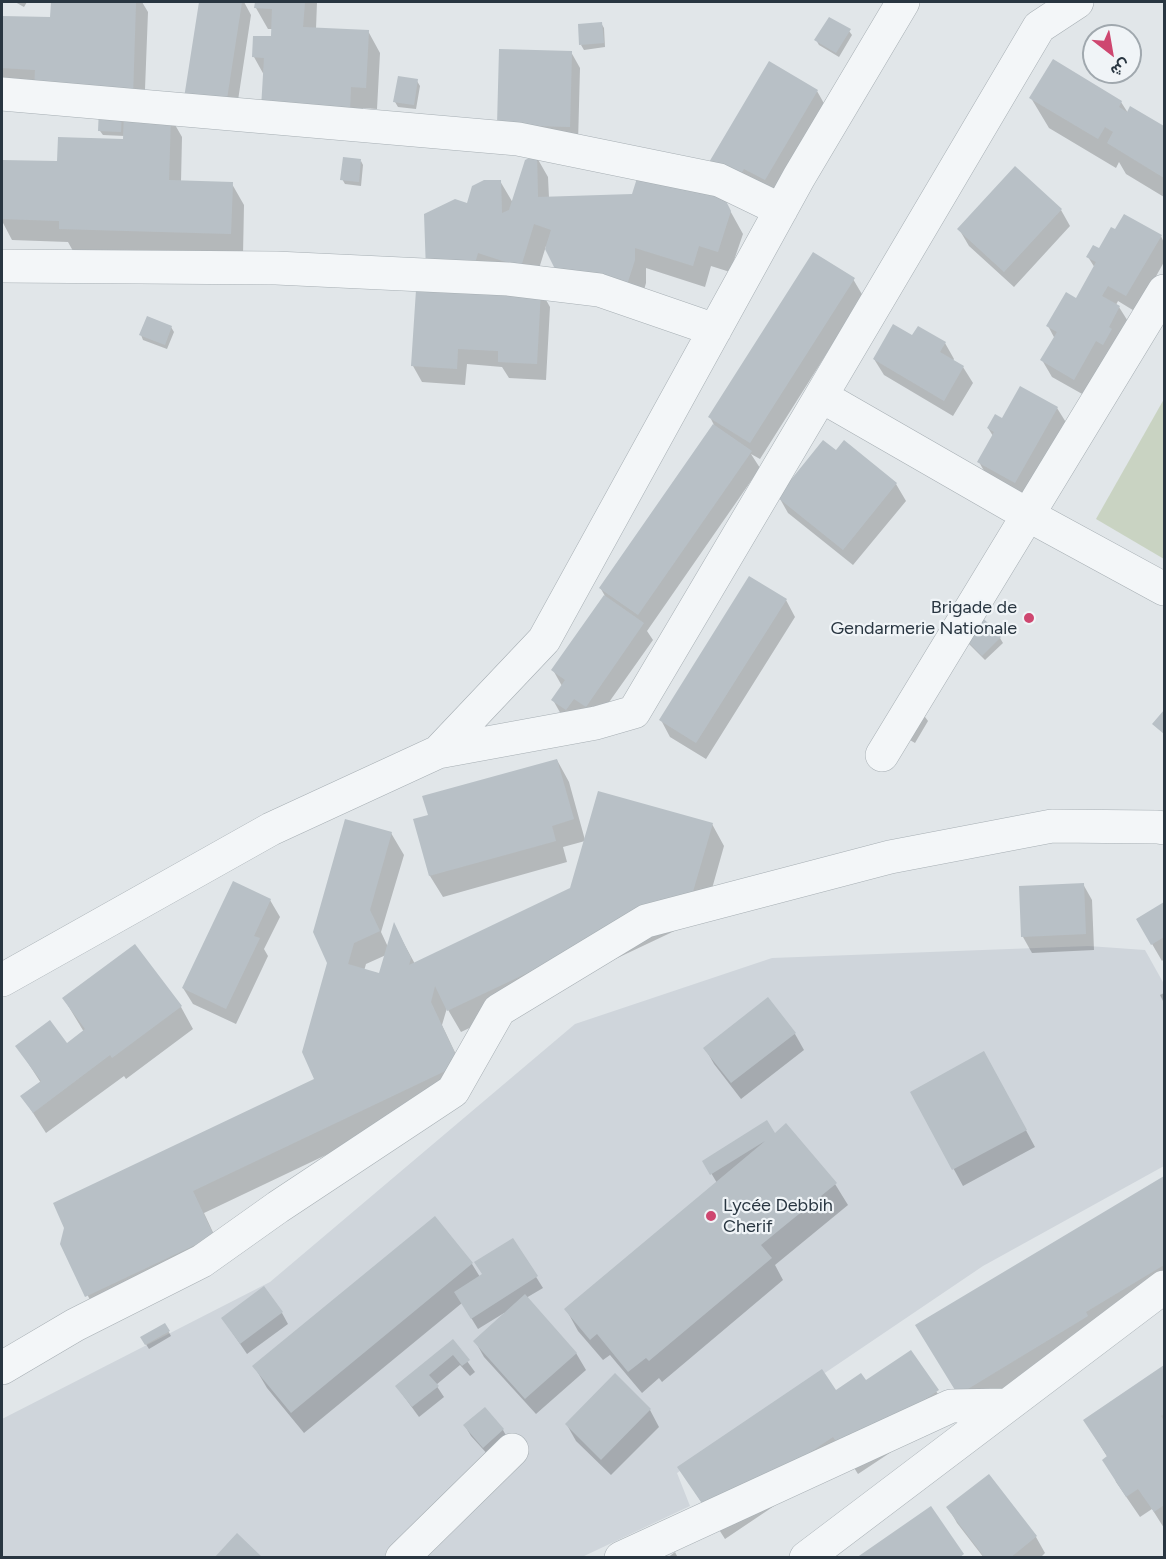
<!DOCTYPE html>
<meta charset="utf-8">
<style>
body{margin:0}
#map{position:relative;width:1166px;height:1559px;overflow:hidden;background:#e1e6e9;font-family:Figtree,Vazirmatn,sans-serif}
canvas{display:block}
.frame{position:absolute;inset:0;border:3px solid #293641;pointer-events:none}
.north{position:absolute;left:1082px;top:24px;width:60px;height:60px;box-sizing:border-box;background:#f0f4f7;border:2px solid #a0a8ae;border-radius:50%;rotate:149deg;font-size:16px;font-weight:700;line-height:24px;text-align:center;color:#293641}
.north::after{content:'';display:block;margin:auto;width:21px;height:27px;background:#ce4770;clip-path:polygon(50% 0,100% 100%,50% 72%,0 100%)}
</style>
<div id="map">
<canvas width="1166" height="1559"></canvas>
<div class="frame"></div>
<div class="north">ش</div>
</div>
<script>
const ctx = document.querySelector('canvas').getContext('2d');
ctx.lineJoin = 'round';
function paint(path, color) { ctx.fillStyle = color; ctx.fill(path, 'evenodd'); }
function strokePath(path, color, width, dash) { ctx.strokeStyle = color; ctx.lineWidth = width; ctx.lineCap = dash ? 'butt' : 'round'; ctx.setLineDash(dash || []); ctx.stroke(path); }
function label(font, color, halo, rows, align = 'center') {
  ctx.font = font + ' Figtree,sans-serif'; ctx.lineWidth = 4.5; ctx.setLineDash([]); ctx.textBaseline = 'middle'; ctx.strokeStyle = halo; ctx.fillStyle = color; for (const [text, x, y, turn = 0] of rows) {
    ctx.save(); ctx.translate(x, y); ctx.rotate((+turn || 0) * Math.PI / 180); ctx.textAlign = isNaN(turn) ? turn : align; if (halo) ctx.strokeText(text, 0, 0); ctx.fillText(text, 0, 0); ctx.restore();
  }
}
paint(new Path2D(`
 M1088 946 1145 950 1164 984V1166L983 1266 677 1473 690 1506 582 1557 2 1558V1419L270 1282 575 1024 772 958Z`), '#cfd5db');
paint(new Path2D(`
 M1164 399V559L1096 519Z`), '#c9d3c2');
paint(new Path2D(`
 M15 2H27L24 7Z
 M83 2H142L148 12 144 115 170 116 182 137 181 182 232 184 244 205 243 255 73 251 68 242 12 240 2 221V161L59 163 125 140V136L103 135 100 131V116L2 106V17L52 19 83 5Z
 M200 2H244L251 15 235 120 185 98Z
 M256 2H317L316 29 368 31 380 53 377 109 363 108 361 132 264 75 254 57 273 38V29H268L256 8Z
 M601 23 604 28 605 47 584 50 581 45Z
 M849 31 852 35 839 57 819 45 816 40Z
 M571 52 580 68 578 143 507 141Z
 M417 81 420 86 416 109 398 107 395 102Z
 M817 91 826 107 774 196 720 181Z
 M1031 98 1121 102 1128 113 1131 108 1164 128V197L1126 174 1119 162 1116 168 1049 128Z
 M536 156 548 177 549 198 722 196 743 234 730 272 711 266 705 287 646 268V283L638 311 546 246 533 288 541 291 550 307 546 380 509 378 502 367 467 364 465 385 422 382 413 366 468 205 500 181 513 203Z
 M361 161 363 165 361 186 345 184 342 179Z
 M1061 210 1070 226 1014 287 969 246 959 229Z
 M1161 236 1164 243V262L1136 312 1118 301 1116 305 1119 307 1129 323 1084 395 1052 377 1042 360 1055 339 1048 326 1076 300 1095 268 1088 257 1100 250Z
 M853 279 863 296 760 459 751 454 760 468 647 631 653 640 595 722 562 716 553 700 562 686 553 670 605 596 601 589 714 425 710 417Z
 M171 327 174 332 167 349 143 340 141 335Z
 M912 338 945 343 954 359 953 361 963 367 973 383 953 416 884 375 874 359Z
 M1057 408 1067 424 1024 499 988 478 979 462 993 436 988 428 1002 420Z
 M844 442 896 484 906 501 853 565 788 513 779 497 836 452Z
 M786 600 795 617 706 759 670 737 661 720Z
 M1000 638 1003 643 985 660 968 643Z
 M914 709 925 717 928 721 915 743 903 736Z
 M557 760 569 782 585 840 712 824 724 846 704 917 461 1032 447 1008 442 1025 471 1086 204 1213 225 1258 99 1318 62 1244 316 1080 303 1052 391 833 404 855 381 932 388 947 394 925 415 964 571 890 585 841 563 847 567 862 443 897 430 876 415 820 430 816ZM386 955 380 975 364 971 366 964Z
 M234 883 270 900 280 917 264 949 268 956 236 1024 193 1004 183 988Z
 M1083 884 1092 900 1094 950 1032 953 1023 937 1021 888Z
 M1164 904V959L1162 961 1138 920Z
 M135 946 181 1007 193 1029 126 1079 124 1076 46 1133 22 1096 41 1083 17 1046 66 1045 84 1032 64 999Z
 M1164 993V1003L1160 995Z
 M795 1034 804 1050 741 1099 714 1064 705 1048Z
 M993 1069 1035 1147 963 1186 912 1093Z
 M774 1135 835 1184 848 1205 775 1265 783 1280 662 1382 659 1378 642 1393 610 1355 603 1360 578 1331 566 1309 717 1183 704 1161Z
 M1164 1177V1293L972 1416 917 1326Z
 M435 1218 472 1264 480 1277 513 1240 543 1288 526 1298 576 1353 586 1370 536 1414 484 1357 475 1341 505 1314 504 1313 478 1329 462 1303 304 1433 267 1388 254 1366Z
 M282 1313 288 1324 247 1354 223 1319Z
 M165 1325 171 1336 149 1349 142 1338Z
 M453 1342 475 1372 470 1376 460 1365 436 1385 444 1397 419 1417 397 1387Z
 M911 1352 950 1413 858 1474 847 1457 725 1539 679 1467 836 1392 866 1382Z
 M1164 1367V1528L1152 1509 1140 1517 1116 1482 1108 1458 1085 1421Z
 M615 1376 650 1410 659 1427 611 1475 576 1441 567 1425Z
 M484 1409 503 1430 509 1441 490 1457 471 1436 465 1426Z
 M988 1476 1036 1537 1045 1553 1040 1558H984L957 1523 948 1507Z
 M675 1552 678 1558H667Z`), '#0003');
paint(new Path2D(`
 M51 2 82 3V2H136L133 96 34 93 35 70 2 68V16L50 17Z
 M199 2H242L226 105 184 98Z
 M255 2H305L303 27 369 30 366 88 351 87 350 111 261 108 264 58 252 57 253 36H271L272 9 254 8Z
 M829 17 851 29 836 53 814 40Z
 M602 22 604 43 579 45 578 24Z
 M499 49 572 51 570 127 497 125Z
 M1053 59 1122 101 1119 107 1127 112 1130 106 1164 126V178L1107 143 1113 132 1105 127 1098 139 1029 98Z
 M769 61 818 90 765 180 744 169 737 181 708 164Z
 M398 76 418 79 414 105 393 102Z
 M99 108 122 109 121 132 98 131Z
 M124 113 171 114 169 180 233 182 231 234 59 229V221L2 219V160L57 161 58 137 123 139Z
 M537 154 538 197 632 194 638 175 723 195 731 211 718 252 699 246 693 266 635 248V260L625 291 555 269 545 249 551 230 534 224 521 267 478 253 473 270 426 271 424 214 455 199 467 203 472 186 484 180H501L502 213 509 210 525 160Z
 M343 157 361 159 359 182 340 180Z
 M1015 166 1062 209 1004 272 957 229Z
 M1124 214 1162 235 1126 296 1108 286 1102 296 1120 306 1109 327 1112 329 1103 345 1096 341 1074 380 1040 360 1057 332 1046 326 1066 292 1076 298 1096 262 1086 257 1093 245 1099 248 1111 227 1115 229Z
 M813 252 855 278 750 443 708 417Z
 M541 289 537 364 498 362V351L458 349 457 369 411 366 416 290Z
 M147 316 172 326 165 345 139 335Z
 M893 324 912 335 918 326 946 342 940 352 964 366 944 401 873 359Z
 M1020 386 1058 407 1015 483 977 462 994 432 987 428 995 414 1002 418Z
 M713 424 752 451 638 615 599 588Z
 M823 440 836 450 844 440 897 483 843 550 777 497Z
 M749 576 787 599 696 743 659 720Z
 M604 595 644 623 586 707 574 699 566 710 551 700 565 680 551 670Z
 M983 618 1001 637 982 656 964 638Z
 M1164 710V734L1152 724Z
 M557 759 574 819 552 826 556 841 429 876 413 819 428 815 422 796Z
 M598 791 713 823 692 895 447 1011 435 986 431 1002 460 1064 193 1191 214 1236 85 1297 60 1244 64 1228 53 1203 314 1079 302 1052 327 963 313 932 345 819 392 832 370 910 380 931 354 943 348 964 379 973 394 922 411 958 409 965 570 888Z
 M233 881 271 899 254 936 260 938 226 1009 182 988Z
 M1084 883 1086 934 1021 937 1019 886Z
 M1164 902V937L1151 945 1136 919Z
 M135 944 182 1006 112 1058 110 1055 33 1113 20 1096 41 1081 15 1046 50 1020 67 1043 85 1029 62 998Z
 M768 997 796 1033 731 1083 703 1048Z
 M984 1051 1027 1130 952 1170 910 1092Z
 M767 1120 775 1133 786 1123 837 1183 761 1245 772 1258 649 1361 646 1358 628 1372 597 1334 590 1340 564 1309 765 1141 710 1175 702 1161Z
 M1164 1176V1265L1086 1312 1088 1316 958 1395 915 1325Z
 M435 1216 473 1263 291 1413 252 1366Z
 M513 1238 538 1276 471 1319 454 1292 482 1274 474 1262Z
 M264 1286 283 1312 240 1344 221 1318Z
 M525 1294 577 1353 525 1399 473 1341Z
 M165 1323 170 1331 145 1345 140 1337Z
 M453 1339 470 1360 462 1366 453 1355 429 1375 439 1386 412 1407 395 1386Z
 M911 1350 939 1390 845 1454 833 1437 712 1518 677 1467 822 1369 836 1390 861 1373 866 1380Z
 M1164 1365V1414L1161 1416 1164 1421V1505L1154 1512 1138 1489 1126 1497 1102 1460 1107 1456 1083 1420Z
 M615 1373 651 1409 601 1460 565 1424Z
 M485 1407 504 1429 483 1448 463 1425Z
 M989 1474 1037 1536 1010 1558H985L946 1507Z
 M931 1506 964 1554 959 1558H856Z
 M237 1533 263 1558H214Z`), '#b8c0c6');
const minor = new Path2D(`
 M2 94 518 139 719 180 781 210
 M2 266 276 268 508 279 599 290 715 330
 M821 396 1039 27 1077 2
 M438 752 596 723 634 712 821 396 1028 515 1164 589
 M882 755 1164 291
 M2 980 271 829 438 752 544 640 799 177 903 2
 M2 1368 75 1325 202 1261 278 1207 453 1091 499 1010 646 921 890 857 1052 826 1157 827 1164 828
 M402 1558 512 1450
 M621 1558 951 1406 1006 1405
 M806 1558 1164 1287`);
strokePath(minor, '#a6aeb3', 34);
strokePath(minor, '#f3f6f8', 33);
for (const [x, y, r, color] of [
 [1029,618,6,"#ce4770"],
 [711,1216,6,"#ce4770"]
]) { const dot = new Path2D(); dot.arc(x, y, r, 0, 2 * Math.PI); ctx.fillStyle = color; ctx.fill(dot); strokePath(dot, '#f0f4f7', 2); }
label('18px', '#293641', '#f0f4f7', [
 ["Brigade de",1017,608],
 ["Gendarmerie Nationale",1017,629],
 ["Lycée Debbih",723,1206,"left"],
 ["Cherif",723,1227,"left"]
], 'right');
</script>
